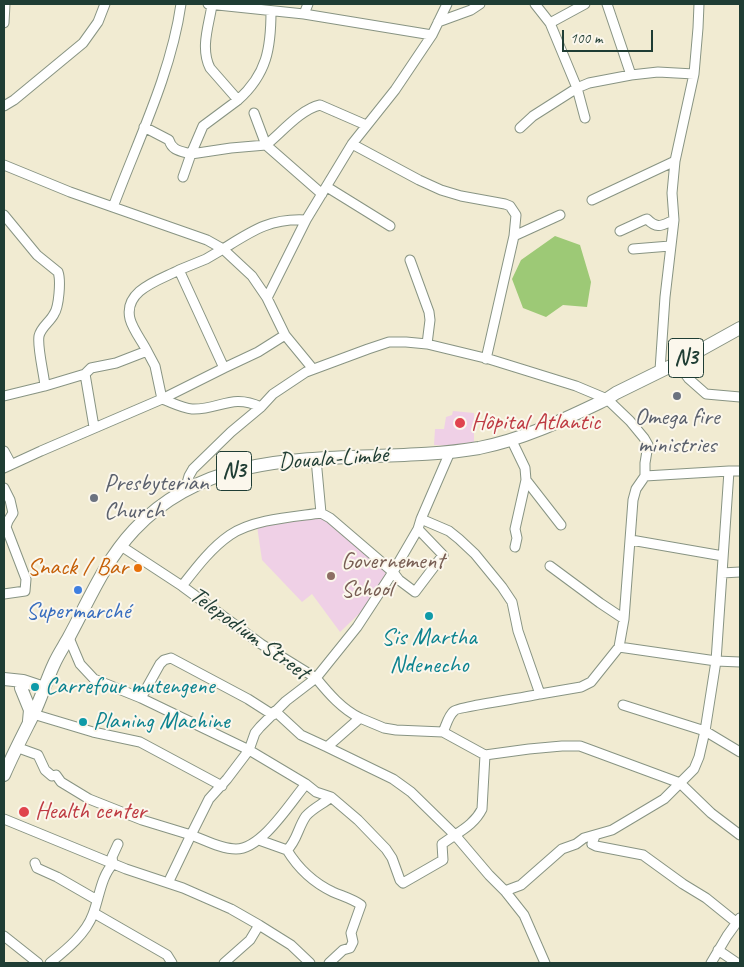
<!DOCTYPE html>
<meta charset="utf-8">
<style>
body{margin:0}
#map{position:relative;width:744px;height:967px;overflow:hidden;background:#f1ebd2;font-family:Caveat,sans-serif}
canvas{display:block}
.frame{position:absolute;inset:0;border:5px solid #1f3d34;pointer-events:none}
.scale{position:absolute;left:562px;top:30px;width:91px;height:22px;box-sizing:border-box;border:2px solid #1f3d34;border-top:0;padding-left:6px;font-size:15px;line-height:18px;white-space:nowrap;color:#1f3d34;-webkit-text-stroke:4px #fbf7ec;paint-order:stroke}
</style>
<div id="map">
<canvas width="744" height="967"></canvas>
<div class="frame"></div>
<div class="scale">100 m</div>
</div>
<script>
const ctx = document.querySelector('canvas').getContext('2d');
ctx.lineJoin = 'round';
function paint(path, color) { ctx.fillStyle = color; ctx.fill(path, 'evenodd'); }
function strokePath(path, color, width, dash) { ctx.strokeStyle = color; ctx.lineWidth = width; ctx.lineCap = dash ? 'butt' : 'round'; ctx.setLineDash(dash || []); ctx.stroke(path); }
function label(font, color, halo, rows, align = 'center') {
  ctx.font = font + ' Caveat,sans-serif'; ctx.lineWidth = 4; ctx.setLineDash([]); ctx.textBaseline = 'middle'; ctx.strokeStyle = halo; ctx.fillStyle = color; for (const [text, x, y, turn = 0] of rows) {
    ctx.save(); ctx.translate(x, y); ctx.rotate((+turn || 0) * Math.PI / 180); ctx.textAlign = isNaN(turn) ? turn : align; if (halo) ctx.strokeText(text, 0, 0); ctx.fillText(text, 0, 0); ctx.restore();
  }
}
paint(new Path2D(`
 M453 411 474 413V442L448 446 434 445 435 429H444L446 417 452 415Z
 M320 513 387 569 383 583 361 612 340 632 312 594 302 602 262 560 257 526Z`), '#efd0e6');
paint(new Path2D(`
 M555 236 580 245 591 282 587 307 563 305 546 317 523 308 512 279 521 260Z`), '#9dc976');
const minor = new Path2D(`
 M208 4 304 14 308 4
 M535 4 550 23 577 88 589 83 631 75 607 4
 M212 5C209 25 200 48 210 68L238 100C267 74 271 48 271 11
 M304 14 432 35
 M438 22 471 10 480 4
 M4 23 5 4
 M550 23 585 4
 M631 75 658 72 694 74
 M4 106 14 100 83 43 98 22 105 4
 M144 127 169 140C172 151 181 151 191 154L203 126 238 100
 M520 128 533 116 577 88 585 118
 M352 144 395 90 432 35 447 4
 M4 165 70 192 207 240 223 249
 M183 177 191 154 231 148 266 145 254 113
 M327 187 390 226
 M322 194 266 145C281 133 301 109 320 105L366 125
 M592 200 675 161
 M113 207C138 140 171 74 181 4
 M4 215 37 255 58 272C61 280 59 307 54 314 50 322 41 327 39 336 37 347 44 374 45 386L4 396
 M306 220C270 218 252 231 223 249L252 276 267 298 285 335 313 369
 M620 231 644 220 647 219C658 230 662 225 674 220
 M514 236 560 215
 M633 249 670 246
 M410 260 429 312 430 320 427 344
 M267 298 306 220 352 144 419 180 441 190 461 196 505 204 510 206 516 215 514 236 486 359
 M147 351C142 341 133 330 130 319 123 290 160 280 179 270
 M677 363 689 379 706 394 740 397
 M224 368 258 352 285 335
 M660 370 665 297 674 220 672 193 675 161 694 74 698 28 699 4
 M45 386 85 374
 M94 427 85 374 91 368 116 363 147 351 155 366 162 399 224 368 179 270 206 259 223 249
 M512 441 525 468 526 480 561 525
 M4 451 11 464
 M4 468 41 451 162 399C171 402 182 408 192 409 220 410 231 393 261 407
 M729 471H740
 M4 488 10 500 13 513 8 521 6 527 26 579 25 591 4 594
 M185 490 189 476 193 469 231 432 261 407 273 394 306 372 368 349 389 342H406L427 344 489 359 576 386 607 399 630 421 644 438 648 445 645 463V476L636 489 633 500 624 619
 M418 529 443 555 415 592 399 580 393 572 418 529 421 519 450 452
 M631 540 723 556
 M515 547 517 538 515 529 526 480
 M722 573 740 572
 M182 586C196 568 211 548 230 535 254 519 293 517 321 513
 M69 638 80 664 94 679 141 698 249 750 255 733 260 727 286 701 316 678 261 644 182 586 121 546
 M619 647 716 661 729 471 645 476
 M540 694 581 687 591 682 619 647 624 619 600 603 550 566
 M141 698 160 664 164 660 171 658 248 699 273 715
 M623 705 705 731 716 661 740 662
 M275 711 301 735 327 747
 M33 714 93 732 140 742 222 786
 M360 718 384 728 396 730 443 732C446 726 448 716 454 711 457 707 529 697 540 694L518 631 512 602 502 587 475 554 459 539 449 531 421 519
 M443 732 485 755 482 809C476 821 466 828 455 835L489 875 505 891 521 885 562 849 576 844 584 838 612 830 664 799 694 769 699 757 705 731 740 752
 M16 747 38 755 45 770 52 776 56 775 61 782 89 799 142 820 191 835 209 799 227 779 249 750 306 784 316 792 331 797 358 820 386 849 392 858 400 880 403 883 443 860 442 844 455 835 411 792 393 779 327 747 360 718C342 709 329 694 316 678L357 627 393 572 330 518 321 513 316 459
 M485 755 529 749 562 746H580L680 783 711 813 740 835
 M4 819 126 869 183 888 231 909 259 925 250 940 224 963
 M595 836 592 844 596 846 643 855 683 884 706 898 737 923
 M259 840 287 850
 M35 863 37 868 57 877 97 900
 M168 883 191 835C205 840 221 849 236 849 262 849 290 803 306 784
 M505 891 524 915 545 963
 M94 913 167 955 172 963
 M259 925 291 945 310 963
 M4 936 38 963
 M718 950 737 963
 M50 963C66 950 86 934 93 914 99 899 101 876 113 864L112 857 118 844
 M329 963 343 950 350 948 353 942 351 933 361 905C353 899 342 896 333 892 314 883 298 868 287 850 297 841 298 827 306 816 313 808 323 804 331 797
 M711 963 727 936 740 918`);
const highway = new Path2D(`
 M4 679 23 681 44 688
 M21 688 30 710 29 721
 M4 775C13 754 23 735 33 715 41 699 46 681 54 664 58 655 64 646 69 637 89 600 105 561 134 530 224 433 363 468 479 448 525 439 565 419 607 399L616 393 677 363 740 328`);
strokePath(minor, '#889483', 11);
strokePath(highway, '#889483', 14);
strokePath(minor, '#fff', 9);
strokePath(highway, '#fff', 12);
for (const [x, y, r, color] of [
 [677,396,5,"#6b7280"],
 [460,423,6,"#e0444e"],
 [94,498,5,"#6b7280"],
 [138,568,5,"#e8710a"],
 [331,576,5,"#8d6e63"],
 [78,590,5,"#3f7fe0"],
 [429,616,5,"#0f9aa8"],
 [35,687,5,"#0f9aa8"],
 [83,722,5,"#0f9aa8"],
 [24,812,6,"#e0444e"]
]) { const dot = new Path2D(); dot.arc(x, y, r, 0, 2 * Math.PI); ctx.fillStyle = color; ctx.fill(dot); strokePath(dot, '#fbf7ec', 2); }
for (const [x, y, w] of [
 [686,358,35],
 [234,471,35]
]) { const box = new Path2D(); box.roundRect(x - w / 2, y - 19.5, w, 39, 4); ctx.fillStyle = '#fbf7ec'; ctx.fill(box); strokePath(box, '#1f3d34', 1); }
label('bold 22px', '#1f3d34', null, [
 ["N3",686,358],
 ["N3",234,471]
]);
label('24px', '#5b616d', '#fbf7ec', [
 ["Omega fire",677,418],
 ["ministries",677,446],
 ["Presbyterian",104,484,"left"],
 ["Church",104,512,"left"]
]);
label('24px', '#be3a42', '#fbf7ec', [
 ["Hôpital Atlantic",471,423],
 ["Health center",35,812]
], 'left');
label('24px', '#1f3d34', '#fbf7ec', [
 ["Douala-Limbé",333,459,-4],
 ["Telepodium Street",249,634,36]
]);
label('24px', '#785e54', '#fbf7ec', [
 ["Governement",341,562],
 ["School",341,590]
], 'left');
label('24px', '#c56008', '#fbf7ec', [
 ["Snack / Bar",128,568]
], 'right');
label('24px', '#366cbe', '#fbf7ec', [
 ["Supermarché",78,612]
]);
label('24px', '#0d838f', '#fbf7ec', [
 ["Sis Martha",429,638,"center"],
 ["Ndenecho",429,666,"center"],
 ["Carrefour mutengene",45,687],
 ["Planing Machine",93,722]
], 'left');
</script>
